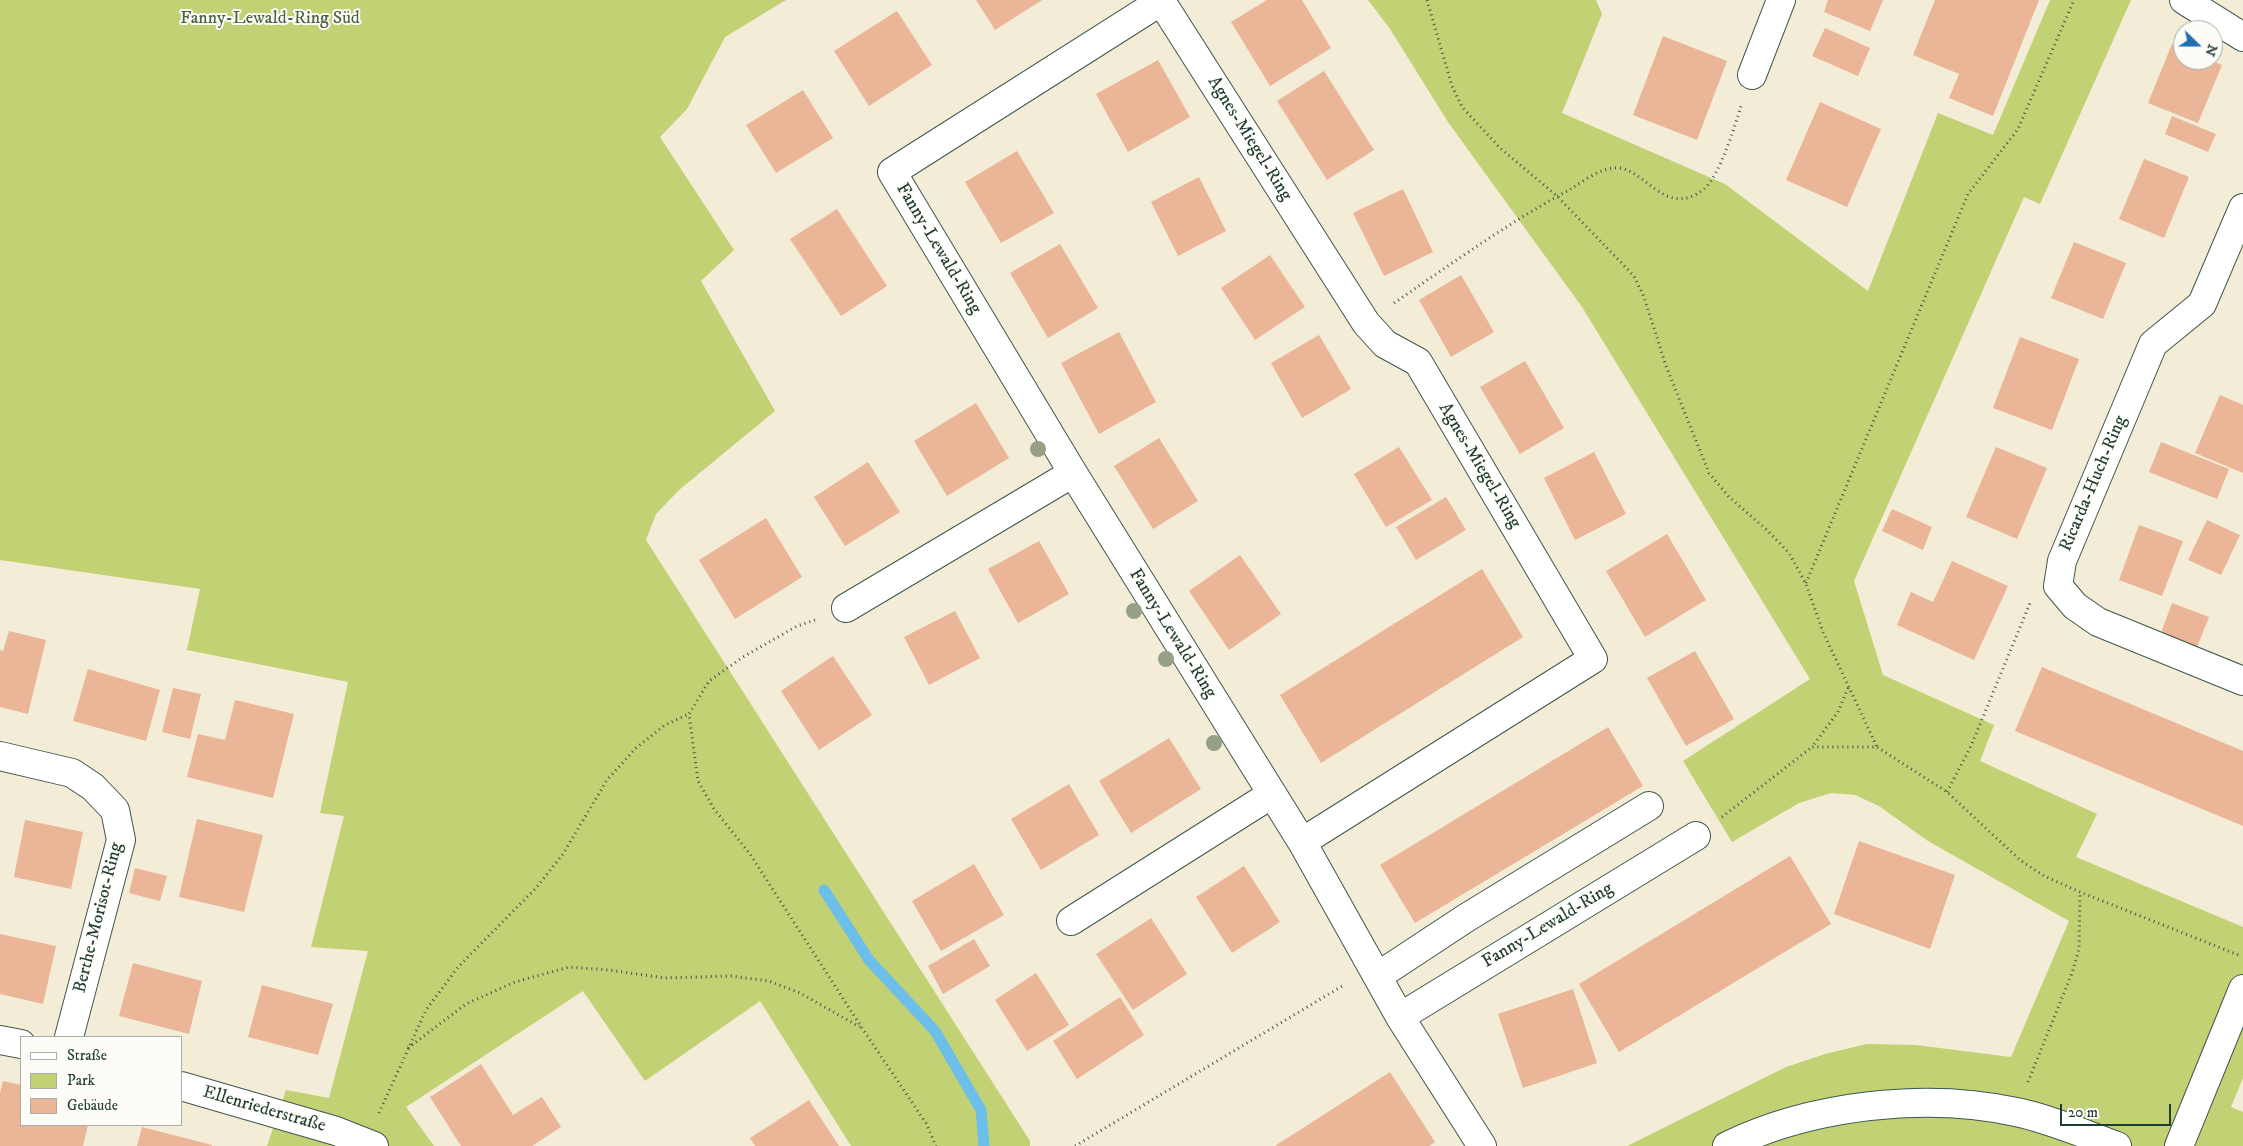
<!DOCTYPE html>
<meta charset="utf-8">
<style>
body{margin:0}
#map{position:relative;width:2243px;height:1146px;overflow:hidden;background:#f3ecd7;font-family:"IM FELL DW Pica",serif}
canvas{display:block}
.legend{position:absolute;left:20px;top:1036px;width:162px;height:90px;box-sizing:border-box;background:#fdfcf7;border:1px solid #a4b0a9;margin:0;padding:6px 9px;list-style:none;font-size:15px;color:#1f3d34}
.legend li{display:flex;align-items:center;gap:10px;height:25px}
.legend b{width:25px;border:1px solid #a4b0a9}
.north{position:absolute;left:2173px;top:20px;width:50px;height:50px;box-sizing:border-box;background:#fdfcf7;border:1px solid #a4b0a9;border-radius:50%;rotate:112deg;font-size:14px;font-weight:700;line-height:20px;text-align:center;color:#1f3d34}
.north::after{content:'';display:block;margin:auto;width:18px;height:22px;background:#1f6fb2;clip-path:polygon(50% 0,100% 100%,50% 72%,0 100%)}
.scale{position:absolute;left:2060px;top:1104px;width:111px;height:22px;box-sizing:border-box;border:2px solid #1f3d34;border-top:0;padding-left:6px;font-size:15px;line-height:18px;white-space:nowrap;color:#1f3d34;-webkit-text-stroke:4px #fdfcf7;paint-order:stroke}
</style>
<div id="map">
<canvas width="2243" height="1146"></canvas>
<ul class="legend">
<li><b style="height:6px;background:#fff"></b>Straße</li>
<li><b style="height:14px;background:#c2d174"></b>Park</li>
<li><b style="height:14px;background:#ebb598"></b>Gebäude</li>
</ul>
<div class="north">N</div>
<div class="scale">20 m</div>
</div>
<script>
const ctx = document.querySelector('canvas').getContext('2d');
ctx.lineJoin = 'round';
function paint(path, color) { ctx.fillStyle = color; ctx.fill(path, 'evenodd'); }
function strokePath(path, color, width, dash) { ctx.strokeStyle = color; ctx.lineWidth = width; ctx.lineCap = dash ? 'butt' : 'round'; ctx.setLineDash(dash || []); ctx.stroke(path); }
function label(font, color, halo, rows, align = 'center') {
  ctx.font = font + ' "IM FELL DW Pica",serif'; ctx.lineWidth = 4; ctx.setLineDash([]); ctx.textBaseline = 'middle'; ctx.strokeStyle = halo; ctx.fillStyle = color; for (const [text, x, y, turn = 0] of rows) {
    ctx.save(); ctx.translate(x, y); ctx.rotate((+turn || 0) * Math.PI / 180); ctx.textAlign = isNaN(turn) ? turn : align; if (halo) ctx.strokeText(text, 0, 0); ctx.fillText(text, 0, 0); ctx.restore();
  }
}
paint(new Path2D(`
 M0 0H786L725 37 687 109 660 137 734 250 701 281 775 411 679 490 656 514 646 540 1030 1141V1146H851L760 1001 645 1081 583 991 406 1107 434 1146H267L286 1090 329 1098 368 951 311 947 344 816 320 813 348 682 187 650 200 589 0 560Z
 M1368 0H1596L1602 14 1562 113 1725 184 1868 291 1938 113 1993 135 2050 0H2131L2040 204 2024 197 1854 581 1883 675 1994 725 1980 761 2097 814 2076 857 2243 927V1078L2231 1107 2243 1112V1146H1627L1786 1067 1825 1054 1867 1044 1916 1045 2011 1057 2069 921 1928 841 1879 806 1855 795 1831 793 1799 803 1732 842 1683 761 1810 679 1582 307 1448 122 1390 29Z`), '#c2d174');
strokePath(new Path2D(`
 M824 890 869 960 935 1031 981 1110 984 1146`), '#6dbfe9', 11);
paint(new Path2D(`
 M976 0H1042L995 30Z
 M1267 0H1302L1331 48 1270 86 1231 22Z
 M1828 0H1883L1870 31 1824 12Z
 M1935 0H2039L1993 116 1949 98 1959 74 1913 55Z
 M897 11 932 65 869 106 834 51Z
 M1825 28 1870 48 1858 76 1812 56Z
 M1663 36 1727 61 1697 140 1633 115Z
 M2172 44 2183 49V60H2210L2222 65 2198 123 2148 103Z
 M1158 60 1190 117 1128 152 1096 94Z
 M1324 71 1374 150 1327 180 1277 101Z
 M803 90 833 138 776 173 746 125Z
 M1820 102 1881 129 1847 207 1786 180Z
 M2172 116 2216 134 2208 152 2165 134Z
 M1017 151 1054 213 1001 243 965 182Z
 M2144 159 2189 177 2164 238 2119 219Z
 M1199 177 1226 231 1178 256 1151 202Z
 M1403 189 1433 252 1384 276 1353 213Z
 M837 209 887 286 841 316 790 239Z
 M2074 242 2126 263 2103 319 2051 298Z
 M1060 244 1098 308 1048 338 1010 273Z
 M1270 255 1305 307 1255 340 1221 288Z
 M1461 275 1494 332 1451 357 1419 300Z
 M1119 332 1156 402 1099 434 1061 363Z
 M1319 335 1351 389 1302 418 1271 363Z
 M2020 337 2079 359 2052 430 1993 408Z
 M1525 361 1564 428 1520 454 1480 387Z
 M2220 395 2243 405V473L2195 453Z
 M976 403 1009 458 947 496 914 441Z
 M1159 438 1198 501 1153 529 1114 466Z
 M2161 442 2229 469 2217 499 2149 472Z
 M1399 447 1432 500 1386 527 1354 474Z
 M1996 447 2047 468 2017 539 1966 517Z
 M1594 452 1626 514 1575 540 1544 478Z
 M868 462 900 512 845 546 814 497Z
 M1446 497 1466 530 1416 560 1396 527Z
 M1892 509 1932 527 1923 550 1882 531Z
 M766 518 802 577 735 619 699 560Z
 M2207 520 2240 535 2221 575 2188 560Z
 M2139 525 2183 541 2162 596 2119 580Z
 M1667 534 1706 600 1645 637 1606 571Z
 M1039 541 1069 594 1018 623 988 569Z
 M1240 555 1281 614 1229 650 1189 591Z
 M1952 561 2008 586 1974 660 1897 625 1911 592 1933 602Z
 M1482 569 1523 637 1321 763 1280 695Z
 M2172 603 2209 617 2197 647 2161 633Z
 M955 611 980 658 929 685 904 637Z
 M9 631 46 640 28 714 0 707V650L3 651Z
 M1695 651 1734 719 1686 746 1647 678Z
 M833 656 872 715 819 750 781 691Z
 M2042 667 2243 751V826L2015 731Z
 M88 669 160 690 146 741 73 721Z
 M173 688 201 694 190 739 162 732Z
 M235 700 294 714 273 798 187 777 198 734 225 740Z
 M1608 727 1643 786 1415 923 1380 865Z
 M1169 738 1201 789 1131 833 1099 781Z
 M1069 784 1099 835 1041 870 1011 819Z
 M197 819 263 835 244 912 179 897Z
 M25 820 83 832 71 889 14 877Z
 M1859 841 1955 875 1930 949 1834 914Z
 M1790 856 1831 924 1619 1052 1579 984Z
 M974 864 1004 915 941 951 912 901Z
 M1244 866 1280 922 1232 953 1196 897Z
 M135 868 167 876 160 901 129 893Z
 M1151 918 1187 974 1133 1010 1096 954Z
 M0 934 56 946 43 1004 0 994Z
 M974 939 990 966 943 994 928 966Z
 M133 963 202 981 189 1034 119 1016Z
 M1036 973 1069 1025 1027 1051 995 1000Z
 M262 985 333 1004 318 1055 248 1037Z
 M1573 989 1597 1063 1523 1088 1498 1014Z
 M1120 997 1144 1035 1077 1079 1053 1041Z
 M481 1064 513 1115 542 1097 561 1127 532 1146H461L430 1097Z
 M1390 1072 1435 1142 1429 1146H1275Z
 M3 1081 21 1085V1125H88L83 1146H0V1094Z
 M809 1100 839 1146H755L750 1138Z
 M142 1127 212 1145V1146H137Z`), '#ebb598');
const minor = new Path2D(`
 M1163 0 892 172 1073 473 1302 842 1400 1017 1482 1146
 M2184 0 2243 37
 M1161 1 1366 323 1385 344 1418 362 1593 659 1302 842
 M1752 75 1781 0
 M2243 208 2202 304 2153 344 2062 561 2058 586 2075 606 2098 622 2243 681
 M846 608 1073 473
 M0 756 72 773 93 787 115 810 121 840 69 1037
 M1071 921 1272 794
 M1378 976 1466 918 1649 806
 M1400 1017 1696 836
 M0 1040 21 1044
 M181 1086 336 1131 374 1146
 M1727 1146C1811 1105 1926 1092 2016 1112 2050 1119 2084 1134 2117 1146
 M2179 1146 2243 989`);
strokePath(minor, '#3f574c', 30);
strokePath(new Path2D(`
 M1427 0 1452 86 1462 107 1500 148 1557 196 1634 276 1644 297 1666 366 1709 473 1729 497 1768 531 1789 553 1806 584 1823 632 1877 747
 M1394 303C1451 264 1508 223 1569 190 1582 182 1597 170 1613 168 1644 164 1664 221 1704 189 1719 177 1735 126 1741 106
 M1806 583 1968 194 2018 129 2074 0
 M815 620 797 626 743 657 709 681 689 714 698 781 714 809 750 854 862 1028 926 1123 936 1146
 M1848 688 1838 712 1812 747H1877L1947 792 2020 860 2044 876 2080 892 2241 956
 M1947 792 1971 746 2030 603
 M1722 817 1812 747
 M408 1048 466 1004 515 982 569 967 609 970 665 978 731 976 769 981 800 993 860 1027
 M2028 1082 2072 973 2079 949 2080 892
 M379 1113 426 1010 458 967 536 888 563 854 607 780 636 748 665 725 689 714
 M1075 1146 1344 985`), '#3f574c', 3, [1, 4]);
strokePath(minor, '#fff', 28);
ctx.fillStyle = '#95a086';
for (const [x, y] of [
 [1038,449],
 [1134,611],
 [1166,659],
 [1214,743]
]) { ctx.beginPath(); ctx.arc(x, y, 8, 0, 2 * Math.PI); ctx.fill(); }
label('18px', '#486244', '#fdfcf7', [
 ["Fanny-Lewald-Ring Süd",270,19]
]);
label('18px', '#1f3d34', '#fdfcf7', [
 ["Agnes-Miegel-Ring",1249,139,58],
 ["Fanny-Lewald-Ring",938,249,59],
 ["Agnes-Miegel-Ring",1479,466,59],
 ["Ricarda-Huch-Ring",2094,484,-67],
 ["Fanny-Lewald-Ring",1172,634,58],
 ["Berthe-Morisot-Ring",99,918,-76],
 ["Fanny-Lewald-Ring",1548,926,-31],
 ["Ellenriederstraße",264,1110,16]
]);
</script>
